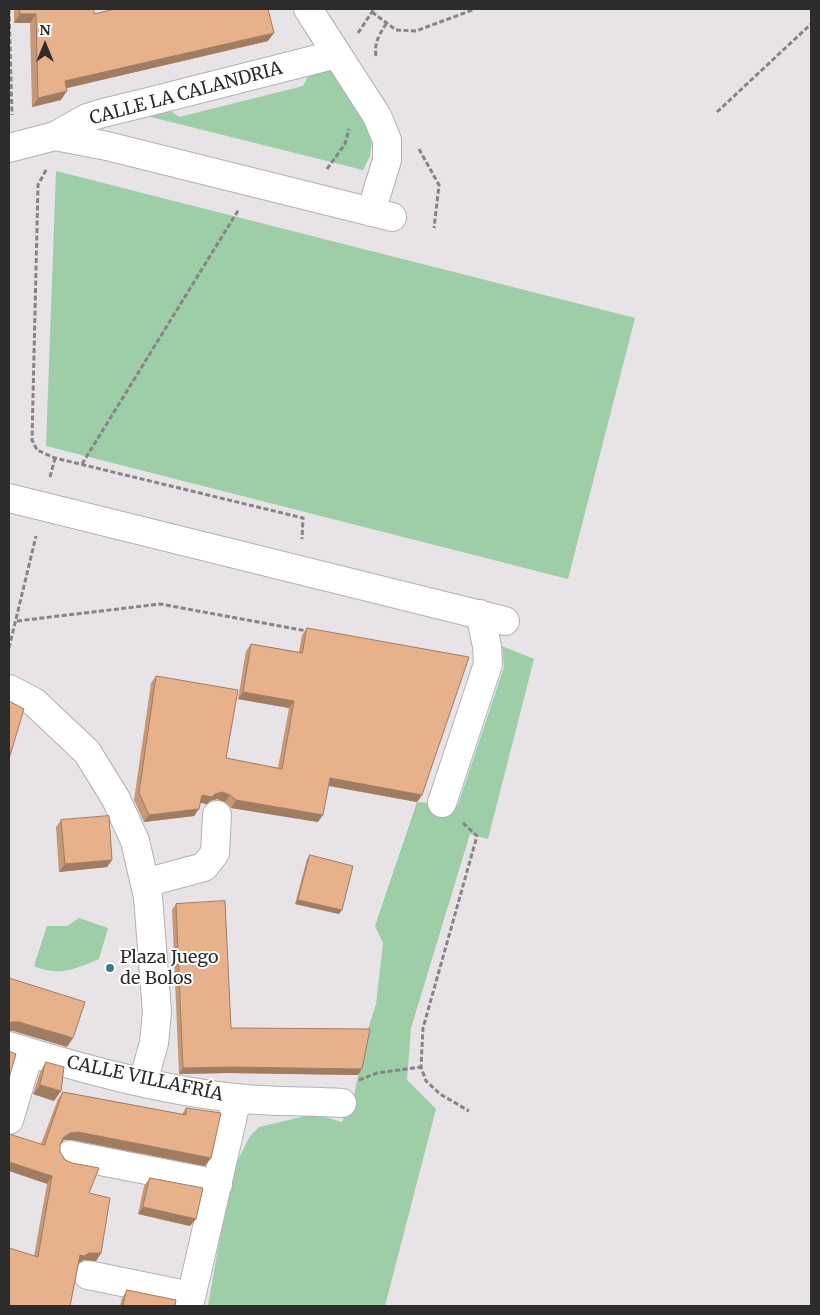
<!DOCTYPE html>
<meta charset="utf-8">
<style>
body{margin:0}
#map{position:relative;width:820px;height:1315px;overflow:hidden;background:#e7e3e7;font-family:Merriweather,serif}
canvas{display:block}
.frame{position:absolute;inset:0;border:10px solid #2d2c2d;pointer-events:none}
.north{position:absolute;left:20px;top:20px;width:50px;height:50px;-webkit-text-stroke:4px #fff;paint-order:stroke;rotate:0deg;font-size:14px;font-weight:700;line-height:20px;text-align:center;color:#2d2c2d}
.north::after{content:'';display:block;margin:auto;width:18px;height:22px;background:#2d2c2d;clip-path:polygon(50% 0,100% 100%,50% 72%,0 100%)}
</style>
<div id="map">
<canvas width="820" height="1315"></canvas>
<div class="frame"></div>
<div class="north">N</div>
</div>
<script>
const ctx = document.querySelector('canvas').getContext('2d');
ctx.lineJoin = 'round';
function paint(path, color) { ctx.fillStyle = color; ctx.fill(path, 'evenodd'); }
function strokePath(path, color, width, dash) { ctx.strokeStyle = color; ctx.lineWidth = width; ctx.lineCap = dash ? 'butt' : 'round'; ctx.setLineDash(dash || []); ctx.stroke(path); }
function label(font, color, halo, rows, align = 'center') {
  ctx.font = font + ' Merriweather,serif'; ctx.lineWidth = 4; ctx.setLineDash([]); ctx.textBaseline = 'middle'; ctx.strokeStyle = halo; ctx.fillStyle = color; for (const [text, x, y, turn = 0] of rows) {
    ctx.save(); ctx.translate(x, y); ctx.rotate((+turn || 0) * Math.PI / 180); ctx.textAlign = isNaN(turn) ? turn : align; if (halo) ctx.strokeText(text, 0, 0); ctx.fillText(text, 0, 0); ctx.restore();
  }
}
paint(new Path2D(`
 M328 68 335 71 370 124 372 140 370 156 363 170 143 115 167 108 179 117 303 86 310 72Z
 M56 171 635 318 568 579 46 446Z
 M502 646 534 659 488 839 470 834 411 1028 407 1080 436 1109 385 1306H208L231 1173 250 1136 259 1127 314 1114 342 1122 354 1096 366 1035 376 1004 383 943 375 926 417 802 458 805 504 667Z
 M79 918 108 928 99 959C75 969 59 977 34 966L47 926H67Z`), '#9dcea8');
const minor = new Path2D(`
 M308 9 377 116 387 140V160L371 212
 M55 136 107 146 392 217
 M9 148 55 136 87 118 103 113 148 102 337 54
 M9 498 505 621
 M9 689 34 702 87 752 116 799 135 841 148 897 157 1012 154 1043 143 1082
 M442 803 488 664 487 646 480 614
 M145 883 204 867 215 853 217 815
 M9 1046C82 1069 159 1090 235 1098 271 1102 307 1101 342 1103
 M9 1120 29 1053
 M70 1155 218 1184
 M88 1275 191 1296
 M189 1306 237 1098`);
strokePath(minor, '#b4b0b4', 30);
strokePath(new Path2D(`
 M9 9 12 115
 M372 12 396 30 416 31 475 9
 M358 33 374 9
 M376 56C374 43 379 35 386 24
 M717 112 811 24
 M419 149 439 185 434 228
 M327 169 345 144 349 129
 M46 170 38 185 32 440 37 450 55 458 303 518 302 539
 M82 464 239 209
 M50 477 55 458
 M17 621 160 604 307 631
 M9 648 36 536
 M463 823 477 836 423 1028 421 1067 426 1081 440 1094 469 1111
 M359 1080 377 1073 421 1067`), '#878487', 3, [5, 2.5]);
strokePath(minor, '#fff', 28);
paint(new Path2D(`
 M14 9H94V14L268 41 66 88 61 100 32 107 30 23H14Z
 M307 628 422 795 417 802 328 786 318 822 231 808 225 802 217 799 210 801 207 804 200 803 194 816 144 822 134 800 151 683 156 676 226 758 278 768 289 708 238 699 246 651 251 644 299 652 302 635Z
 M61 820 112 860 107 867 59 872 56 827Z
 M310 855 339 914 295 904 307 859Z
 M176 904 231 1028 358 1075 228 1073 179 1074 172 910Z
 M46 1062 61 1091 54 1101 33 1094 40 1072Z
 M63 1092 182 1114 186 1108 205 1166 73 1140H64L61 1143 60 1145V1152L89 1193 101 1253 96 1261 84 1260 79 1263 70 1306 34 1256 47 1184 41 1144 58 1099Z
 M150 1178 196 1219 190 1226 138 1214 144 1186Z
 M127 1290 175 1306H120L122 1298Z`), '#c69878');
paint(new Path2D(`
 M20 14H36L30 23H14Z
 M274 33 268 41 59 90 65 81Z
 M67 91 61 100 32 107 38 98Z
 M243 692 294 701 289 708 238 699Z
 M330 778 422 795 417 802 325 785Z
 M222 792 230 795 225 802 217 799 210 801 207 804 197 802 202 795Z
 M236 800 323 815 318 822 231 808Z
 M199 809 194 816 144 822 149 815Z
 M112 860 107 867 59 872 65 864Z
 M298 900 342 910 339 914 295 904Z
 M11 1022H19L73 1038 67 1047 13 1031H9V1024Z
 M232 1067 362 1069 358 1075 228 1073 179 1074 183 1068Z
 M40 1085 61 1091 54 1101 33 1094Z
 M78 1132 211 1158 205 1166 73 1140H64L58 1145 63 1138 70 1133Z
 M9 1162 52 1176 47 1184 9 1171Z
 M143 1207 196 1219 190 1226 138 1214Z
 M89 1253H101L96 1261 84 1260 78 1263 80 1255Z`), '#a17c61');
const building = new Path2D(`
 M20 9H94V14L115 9H268L274 33 65 81 67 91 38 98 36 14H20Z
 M307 628 469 657 422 795 330 778 323 815 236 800 230 795 222 792 215 794 212 797 202 795 199 809 149 815 139 793 156 676 238 690 226 758 282 769 294 701 243 692 251 644 302 653Z
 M9 701 24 709 9 759Z
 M109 816 112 860 65 864 61 820Z
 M310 855 353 866 342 910 298 900Z
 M225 901 231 1028 370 1029 362 1069 232 1067 183 1068 176 904Z
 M9 978 85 1002 73 1038 19 1022H11L9 1024Z
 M9 1051 16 1054 9 1078Z
 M46 1062 64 1067 61 1091 40 1085Z
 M63 1092 186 1115V1108L221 1113 211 1158 78 1132 70 1133 63 1138 60 1145V1152L65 1160 72 1163 99 1168 89 1193 110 1198 101 1253H89L84 1256 80 1255 70 1306H9V1248L38 1257 52 1176 9 1162V1134L44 1145Z
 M150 1178 203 1188 196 1219 143 1207Z
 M127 1290 176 1300 175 1306H123Z`);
paint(building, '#e6b18b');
strokePath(building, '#a17c61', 1);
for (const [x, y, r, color] of [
 [110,968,5,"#387d8a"]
]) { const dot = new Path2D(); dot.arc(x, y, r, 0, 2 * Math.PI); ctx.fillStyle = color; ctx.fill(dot); strokePath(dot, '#fff', 2); }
label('18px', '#2d2c2d', '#fff', [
 ["CALLE LA CALANDRIA",186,94,-15],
 ["CALLE VILLAFRÍA",145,1079,12]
]);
label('18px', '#2d2c2d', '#fff', [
 ["Plaza Juego",120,958],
 ["de Bolos",120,979]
], 'left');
</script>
